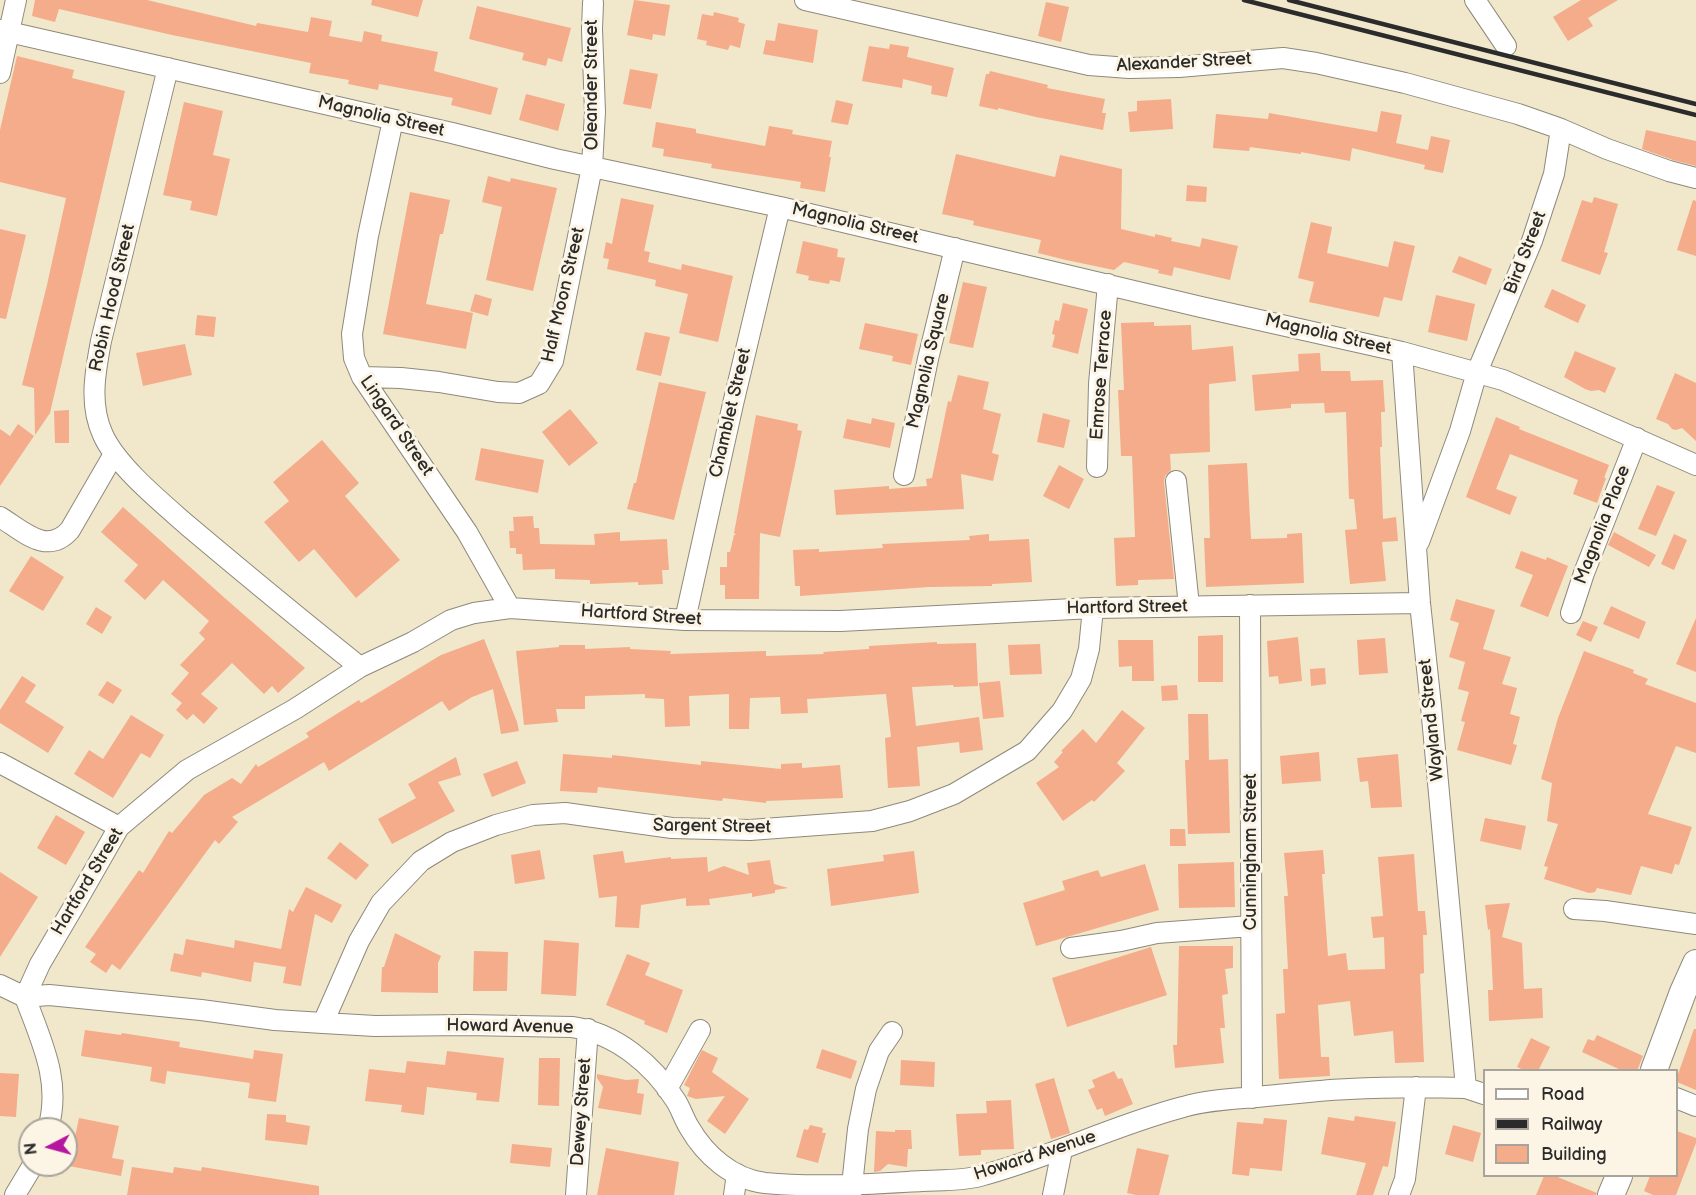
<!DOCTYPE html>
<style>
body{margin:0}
#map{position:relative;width:1696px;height:1195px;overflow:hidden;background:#f1e7cb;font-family:"Balsamiq Sans",sans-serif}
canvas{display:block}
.legend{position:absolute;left:1483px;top:1069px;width:195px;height:108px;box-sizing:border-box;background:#fcf5e5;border:2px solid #a8a49b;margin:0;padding:8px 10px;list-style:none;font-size:18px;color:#2b2b2b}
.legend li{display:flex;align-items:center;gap:12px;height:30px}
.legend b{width:30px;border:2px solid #a8a49b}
.north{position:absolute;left:18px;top:1117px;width:60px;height:60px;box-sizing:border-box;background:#fcf5e5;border:2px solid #a8a49b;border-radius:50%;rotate:264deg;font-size:16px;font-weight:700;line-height:24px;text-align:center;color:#2b2b2b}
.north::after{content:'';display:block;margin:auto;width:21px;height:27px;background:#b5179e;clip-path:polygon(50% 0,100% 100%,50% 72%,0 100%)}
</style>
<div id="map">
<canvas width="1696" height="1195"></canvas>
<ul class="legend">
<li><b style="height:8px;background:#fff"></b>Road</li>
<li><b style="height:8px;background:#2b2b2b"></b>Railway</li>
<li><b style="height:16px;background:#f4ac8b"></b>Building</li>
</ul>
<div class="north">N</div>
</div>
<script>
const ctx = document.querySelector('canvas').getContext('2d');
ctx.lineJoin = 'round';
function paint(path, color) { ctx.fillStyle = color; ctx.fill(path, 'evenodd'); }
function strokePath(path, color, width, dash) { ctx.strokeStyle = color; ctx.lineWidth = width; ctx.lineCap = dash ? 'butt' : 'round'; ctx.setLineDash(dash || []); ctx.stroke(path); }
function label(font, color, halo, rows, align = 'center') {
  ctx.font = font + ' "Balsamiq Sans",sans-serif'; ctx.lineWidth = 6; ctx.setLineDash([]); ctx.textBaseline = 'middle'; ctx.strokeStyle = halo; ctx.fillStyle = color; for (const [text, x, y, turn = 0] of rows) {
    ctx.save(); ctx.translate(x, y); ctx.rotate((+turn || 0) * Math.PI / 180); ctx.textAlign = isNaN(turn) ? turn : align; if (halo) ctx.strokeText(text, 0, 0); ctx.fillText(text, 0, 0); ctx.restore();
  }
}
paint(new Path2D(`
 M35 0H147L256 26 257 23 308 32 311 17 332 21 329 36 362 42 364 31 382 35 381 41 438 52 434 71 498 88 491 115 451 105 453 98 379 84 378 90 348 84 349 80 309 73 311 63 172 35 59 9 55 22 32 16Z
 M372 0H423L418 17 371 5Z
 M634 0 670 5 665 36 653 34 652 40 627 35Z
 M1581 0H1618L1588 18 1593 26 1568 41 1553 17Z
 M1046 2 1069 7 1061 42 1038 36Z
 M477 6 571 28 562 62 548 58 546 66 522 60 524 53 469 39Z
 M714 12 739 18 738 22 745 24 740 48 730 45 728 50 706 45 707 41 697 39 702 14 713 16Z
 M778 23 818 30 813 63 763 54 766 40 775 41Z
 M890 44 909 47 907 57 954 68 947 97 931 94 932 86 903 79 902 88 862 81 869 46 889 49Z
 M17 56 74 70 72 78 125 91 50 413 35 435 34 388 22 385 47 285 66 198 0 182V130Z
 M630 69 658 74 651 109 623 104Z
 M990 71 1048 85 1047 88 1105 99 1102 113H1106L1103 130 1036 117 998 108V110L979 106 986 74H989Z
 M526 94 565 104 558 131 519 120Z
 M1171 99 1173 129 1130 132 1128 112 1137 111V101Z
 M836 100 853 104 848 125 831 122Z
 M184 102 223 111 213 155 230 159 217 216 190 210 192 201 163 195Z
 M1381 111 1402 115 1396 143 1428 150 1431 136 1450 140 1443 173 1424 169 1425 165 1352 148 1350 161 1301 152V154L1250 147 1249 151 1213 148 1216 114 1268 119 1269 113 1377 132Z
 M656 122 696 129V133L765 146 769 126 793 130 792 134 832 141 829 157H831L825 192 800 188 801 182 711 168 712 164 663 156 664 149 652 147Z
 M1646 130 1696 141V166L1673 160 1642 149Z
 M956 154 1055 177 1060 155 1122 169 1121 229 1155 237V234L1172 238 1171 241 1200 247 1202 238 1238 246 1230 280 1174 267 1172 276 1158 273 1159 270 1124 262 1114 270 1066 260 1038 253 1041 240 973 225 974 221 942 214Z
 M488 176 510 182 511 178 557 188 533 291 486 280 502 207 482 202Z
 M1187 185 1207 187 1206 202 1186 201Z
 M410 192 450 200 443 234H440L426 304 473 313 466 349 383 334Z
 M1594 197 1618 204 1604 252 1608 253 1600 275 1561 261 1582 200 1592 203Z
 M621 198 654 205 644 251 650 252 648 262 681 270 682 264 733 276 718 342 679 333 688 294 655 286 656 280 607 269 609 259 603 258 606 242 612 244Z
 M1693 200 1696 201V256L1677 250Z
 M1311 222 1332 227 1327 253 1388 267 1394 241 1415 246 1402 301 1384 297 1379 317 1309 302 1314 282 1298 278Z
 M0 229 26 235 6 319 0 318Z
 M803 241 838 249 837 257 845 258 840 282 830 280 829 284 808 280 809 276 796 273Z
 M1459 256 1492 269 1486 285 1452 272Z
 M963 282 987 287 973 348 949 343Z
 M1552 289 1586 305 1578 323 1544 307Z
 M475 294 492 299 488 316 470 311Z
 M1436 295 1475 304 1467 341 1428 332Z
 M1063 303 1088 309 1078 354 1052 347 1055 335 1052 334 1055 320 1059 321Z
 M197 315 216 317 214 337 195 335Z
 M1154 322V326L1191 325 1192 350 1233 346 1236 381 1209 384 1210 452 1170 454 1171 470 1165 476 1164 482 1174 579 1138 580V585L1116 586 1114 538 1135 537 1132 456H1121L1118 390H1124L1121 323Z
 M865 323 918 334 911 365 892 361 893 356 859 349Z
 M645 332 670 337 661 376 636 370Z
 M185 344 192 375 143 386 136 353Z
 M1575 351 1616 368 1605 393 1599 390 1591 391 1585 389 1564 377Z
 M1320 353 1321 371H1350L1351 381 1383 380 1385 412H1381L1382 447H1380L1383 519 1396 517 1398 541 1382 542 1386 581 1350 584 1345 530 1357 529 1354 499H1349L1346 412 1325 413 1324 403 1291 404V408L1255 411 1252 375 1299 371 1298 354Z
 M1675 373 1696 383V441L1682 428 1676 430 1672 429 1668 424 1656 419Z
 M958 375 989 382 983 409 1001 414 992 453 999 455 993 481 961 474 964 509 836 515 834 490 889 486V489L927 486 926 479 932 478 948 401 951 402Z
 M659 382 706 392 674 520 627 509 634 483H636Z
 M570 409 598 443 569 466 542 432Z
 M69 410V443H55L54 411Z
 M1043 413 1070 420 1064 448 1037 442Z
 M756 415 798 424 797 430 802 431 780 537 760 533 759 599H725V585H720V567H727V552H730L734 535H736L734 533Z
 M1496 417 1520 427 1519 429 1609 465 1604 478H1606L1597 503 1573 494 1578 480 1510 454 1496 489 1517 497 1510 515 1466 497Z
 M872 418 895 423 890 448 843 438 847 419 871 424Z
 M18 424 34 436 0 486V429L10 436Z
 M322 440 359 483 345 496 400 560 356 598 314 549 299 562 264 522 289 501 273 482Z
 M481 448 544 460 538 493 475 480Z
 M1247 463 1251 539 1287 538V534L1302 533 1304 583 1206 587 1204 538H1210L1208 465Z
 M1059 465 1084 479 1069 509 1043 496Z
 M1657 485 1675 492 1656 536 1638 529Z
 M123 507 227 600 305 668 278 693 272 686 264 694 232 663 201 694 218 708 204 724 193 714 187 720 176 710 182 703 171 694 189 673 180 665 205 639 199 633 209 621 163 580 145 600 124 581 138 565 101 532Z
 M533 516 534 528H539L540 544 595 545 594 534 620 532V541L667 539 669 570H662L663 584 638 585V582L590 584V580L555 579V569L523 570 522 554H516V548H510L509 531H514L513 517Z
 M1614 532 1656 555 1649 567 1608 545Z
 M989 534V541L1029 539 1032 582 992 584V586L929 587 800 596V586H795L793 550 819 549V552L883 548 882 544 970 540 969 536Z
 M1674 534 1687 540 1674 570 1661 564Z
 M1521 551 1546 560 1547 557 1568 566 1548 617 1520 606 1533 575 1515 568Z
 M31 556 64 577 43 611 9 591Z
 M1456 599 1495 610 1483 649 1511 657 1502 684 1517 688 1510 714 1520 717 1513 744 1517 745 1511 765 1457 750 1465 722 1461 721 1469 692 1458 689 1465 662 1449 657 1459 623 1450 620Z
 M1611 606 1646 622 1639 639 1603 624Z
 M96 607 112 617 102 634 86 624Z
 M1696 618V672L1676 664Z
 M1583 621 1598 627 1591 642 1576 635Z
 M1223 635V682H1198V636Z
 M1298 637 1302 681 1279 684 1278 676 1269 677 1267 641Z
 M1385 638 1388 673 1359 675 1357 640Z
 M484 639 517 722 519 731 501 734 493 689 472 697 449 711 442 701 329 771 324 762 232 817 238 822 219 844 215 840 120 970 112 964 106 973 90 962 96 954 85 947 139 870 143 873 169 831 172 833 204 795 232 778 241 784 256 764 258 767 309 737 306 733 359 700 361 703 441 655Z
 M1118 640H1153L1154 681H1132V666L1119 667Z
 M937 642V644L976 643 978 686 954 687 953 685 912 687 916 726 979 717 983 750 960 753 959 742 917 747 920 786 888 788 885 738 891 737 886 694 807 699 808 713 781 714 780 697 750 698 749 729H729V694L689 696 690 726 665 727 664 699 645 698V694L585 696V709H556L558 722 524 725 516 651 559 647V645H585V649L630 647V649L671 651 670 654 766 651V656L824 654 823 652 869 649V646Z
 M1040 644 1042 674 1010 675 1008 645Z
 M1584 651 1634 670 1633 673 1648 679 1645 684 1696 703V753L1676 746 1648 814 1692 827 1679 865 1675 864 1672 874 1641 866 1631 895 1597 888 1595 892 1589 893 1544 879 1548 867 1544 866 1558 824 1547 821 1552 783 1541 779 1558 718Z
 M1325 668 1326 684 1311 686 1310 669Z
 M22 676 36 685 25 702 64 727 48 753 0 723V710Z
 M107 681 122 690 113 704 98 695Z
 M1000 681 1004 717 983 719 979 683Z
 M1177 685 1178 700 1162 701 1161 686Z
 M1122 710 1145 728 1117 763 1125 771 1094 802 1092 800 1063 821 1036 783 1059 767 1054 762 1063 752 1061 751 1083 729 1096 743Z
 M1188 714H1208L1209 760 1228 759 1230 833 1188 834 1185 760H1189Z
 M131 715 164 735 150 758 141 753 113 798 74 774 89 750 103 759Z
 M1319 752 1321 781 1282 784 1280 756Z
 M563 754 612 758V755L701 765V761L781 769V764L802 763V768L840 765 843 798 766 801V803L723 798 722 801 598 787 597 793 560 791Z
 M1398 754 1402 807 1371 808 1368 781 1360 782 1357 758Z
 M456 757 461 775 438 782 455 811 392 844 378 819 416 798 408 784Z
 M517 761 526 783 492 797 483 774Z
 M56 815 85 832 66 865 37 848Z
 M1485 818 1526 826 1521 850 1480 841Z
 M1170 829H1185L1186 846H1170Z
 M340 842 369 865 356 880 327 858Z
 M540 850 545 879 515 884 511 855Z
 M1323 850 1325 874H1322L1328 956 1346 953 1348 970 1385 969 1384 937 1373 938 1371 917 1383 916 1378 857 1414 854 1418 911H1425L1427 935H1423L1424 973 1420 974 1424 1062 1395 1063 1393 1031 1354 1036 1350 1001 1318 1005 1321 1057H1329L1330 1076 1279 1079 1276 1014 1285 1013 1283 969H1288L1284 896H1288L1284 853Z
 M623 851 625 863 671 857V859L707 857 708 872 724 866 749 875 747 863 770 860 774 884 788 888 775 890V893L752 897V893L709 899 710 905 686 906V898L641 905 639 928 615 927 617 896 599 898 593 855Z
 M914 851 919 893 831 906 827 869 884 861 883 855Z
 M1234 862 1235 907 1179 908 1178 864Z
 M1145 864 1159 910 1036 946 1023 903 1065 890 1062 881 1098 870 1101 877Z
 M0 872 38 897 0 957Z
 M306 887 342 905 332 923 315 914 301 986 283 983 286 967 254 962 251 982 202 972 201 977 170 971 174 953 183 955 186 939 234 948 235 940 281 949 289 909 293 912Z
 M1510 903 1502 937 1522 943 1524 989 1542 988 1543 1018 1489 1021 1488 990H1493L1490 929 1488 930 1485 905Z
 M395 933 441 956 438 963V993L381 992 382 967H384Z
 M544 940 579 943 576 996 541 994Z
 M1179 946H1233V968L1225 969 1228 994 1222 995 1225 1028H1220L1224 1063 1175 1068 1173 1045H1177Z
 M1151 947 1167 995 1067 1027 1052 978Z
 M474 951 508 952 507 991H473Z
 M627 954 650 963 645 975 683 990 667 1033 644 1024 645 1021 606 1005Z
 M1694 1029H1696V1090L1677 1082V1077Z
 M85 1030 121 1035 122 1033 180 1042 179 1047 253 1059 254 1050 283 1054 276 1102 248 1098 250 1083 167 1071 165 1084 150 1081 152 1067 81 1056Z
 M1597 1035 1643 1056 1637 1071H1623L1582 1052 1588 1039 1594 1041Z
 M1531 1038 1550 1047 1538 1071H1526L1517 1067Z
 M822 1049 857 1061 851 1079 816 1068Z
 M702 1050 718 1058 712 1072 749 1099 725 1134 707 1121 725 1096 696 1099 687 1096 690 1088 684 1085Z
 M447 1051 504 1058 499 1102 476 1100 477 1093 427 1087 424 1115 401 1112 402 1105 365 1101 369 1069 405 1073 407 1061 445 1065Z
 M539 1058H560L559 1106 538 1105Z
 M901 1060 935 1062 934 1087 900 1085Z
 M1114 1071 1118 1079 1122 1078 1133 1104 1105 1116 1102 1108 1097 1110 1088 1090 1095 1087 1092 1080Z
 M0 1073 19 1074 16 1117 0 1116Z
 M597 1074 626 1080 639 1079 637 1093 644 1094 641 1115 598 1108 603 1087 597 1078Z
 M1054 1078 1070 1133 1051 1139 1035 1084Z
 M1011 1100 1014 1149 981 1150V1155L959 1156 956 1114 987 1113 986 1101Z
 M267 1114 286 1115V1122L310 1126 307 1145 265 1140Z
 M1355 1116 1396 1122 1388 1167 1383 1166 1373 1195H1356L1366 1163 1321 1154 1328 1117 1354 1121Z
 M79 1118 119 1126 112 1158 124 1160 121 1176 69 1166Z
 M1264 1118 1287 1120 1282 1171 1250 1168 1249 1176 1232 1174 1237 1122 1263 1124Z
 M810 1125 823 1128 822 1133H826L818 1163 796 1157 804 1129 808 1130Z
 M1453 1125 1481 1133 1473 1162 1445 1154Z
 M895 1130H911L912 1149H908L907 1167 888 1164 880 1171 874 1172 876 1131 895 1132Z
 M1677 1131 1696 1138V1143L1676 1195H1653L1644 1191 1650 1176H1677Z
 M512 1144 552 1148 550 1167 510 1163Z
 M606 1148 679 1162 674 1195H597Z
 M1137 1148 1169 1155 1159 1195H1136L1127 1193Z
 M132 1167 173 1173 174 1167 201 1171 202 1167 319 1186V1195H127Z
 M1544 1176H1555L1597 1193 1596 1195H1536Z`), '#f4ac8b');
const minor = new Path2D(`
 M805 0 1089 65 1129 68 1179 67 1283 58 1316 63 1405 83 1518 114 1561 129 1607 149 1669 171 1696 178
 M1475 0 1506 46
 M0 30 452 133 555 159 780 207 1201 307 1402 352 1503 380 1696 465
 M168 68 101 341C95 373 89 405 103 435 117 466 161 502 187 525 244 573 302 621 360 667
 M0 73 16 0
 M393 120 368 236 352 334 354 358 362 377 467 532 510 608
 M1402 352 1420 603 1431 706 1466 1088
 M362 377 401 378 439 382 498 392 519 393 539 384 553 361 592 167 595 112 592 29 593 3
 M1097 467 1099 384 1108 284
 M904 475 928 359 955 248
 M1176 481 1189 606
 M0 517C23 531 47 556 70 530L114 454
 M1419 542 1460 431 1477 372 1532 241 1554 174 1561 129
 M1250 605 1252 1098
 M1571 613 1584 573 1637 438
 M685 620 733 404 780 207
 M0 763 119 827
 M1574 909 1605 911 1696 924
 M1071 948 1121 941 1157 933 1251 926
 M0 985 25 997 49 995 201 1010 275 1020 323 1023 375 1026 467 1025 572 1027C615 1033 653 1064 676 1101 681 1109 684 1119 689 1127 705 1155 732 1179 765 1183 817 1188 870 1184 922 1181 940 1180 962 1181 980 1176 1049 1158 1114 1125 1183 1107 1210 1099 1238 1099 1266 1096 1293 1094 1321 1090 1349 1089 1388 1087 1427 1087 1466 1088L1484 1094
 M323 1023 359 941 381 903 421 861 452 842 496 825 533 815 565 813 672 828 750 830 872 821 910 811 954 794 1027 751 1062 711 1081 679 1089 649 1093 608
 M667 1089 700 1030
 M1676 1098 1696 1106
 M48 1129C62 1081 41 1041 25 997L40 964 74 906 119 827 187 770 295 709 360 667 413 642 451 620 474 613 510 608 685 620 840 621 1093 608 1420 603
 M15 1195 33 1165
 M576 1195 588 1029
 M734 1195 737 1174
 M851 1195 858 1129 866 1089 879 1051 892 1032
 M1053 1195 1062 1150
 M1399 1195 1405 1179 1416 1087`);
const major = new Path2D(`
 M1654 1070 1683 992 1696 963
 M1611 1195 1619 1176`);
strokePath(minor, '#8e897b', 22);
strokePath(major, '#8e897b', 28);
strokePath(minor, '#fff', 20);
strokePath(major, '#fff', 26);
strokePath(new Path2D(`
 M1244 0 1696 115
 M1289 0 1696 104`), '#2b2b2b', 4.5);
label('18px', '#2b2b2b', '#fcf5e5', [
 ["Alexander Street",1184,63,-3],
 ["Oleander Street",592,85,-90],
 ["Magnolia Street",381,117,13],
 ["Magnolia Street",855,224,13],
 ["Bird Street",1526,253,-69],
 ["Half Moon Street",564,295,-77],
 ["Robin Hood Street",113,298,-77],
 ["Magnolia Street",1328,335,13],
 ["Magnolia Square",929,361,-77],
 ["Emrose Terrace",1102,375,-86],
 ["Chamblet Street",731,413,-77],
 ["Lingard Street",396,426,56],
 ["Magnolia Place",1603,525,-69],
 ["Hartford Street",1127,608,-1],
 ["Hartford Street",641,616,4],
 ["Wayland Street",1432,720,-96],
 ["Sargent Street",712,827,1],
 ["Cunningham Street",1251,852,-90],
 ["Hartford Street",88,882,-59],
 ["Howard Avenue",510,1027,1],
 ["Dewey Street",582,1112,-86],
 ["Howard Avenue",1035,1156,-18]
]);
</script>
